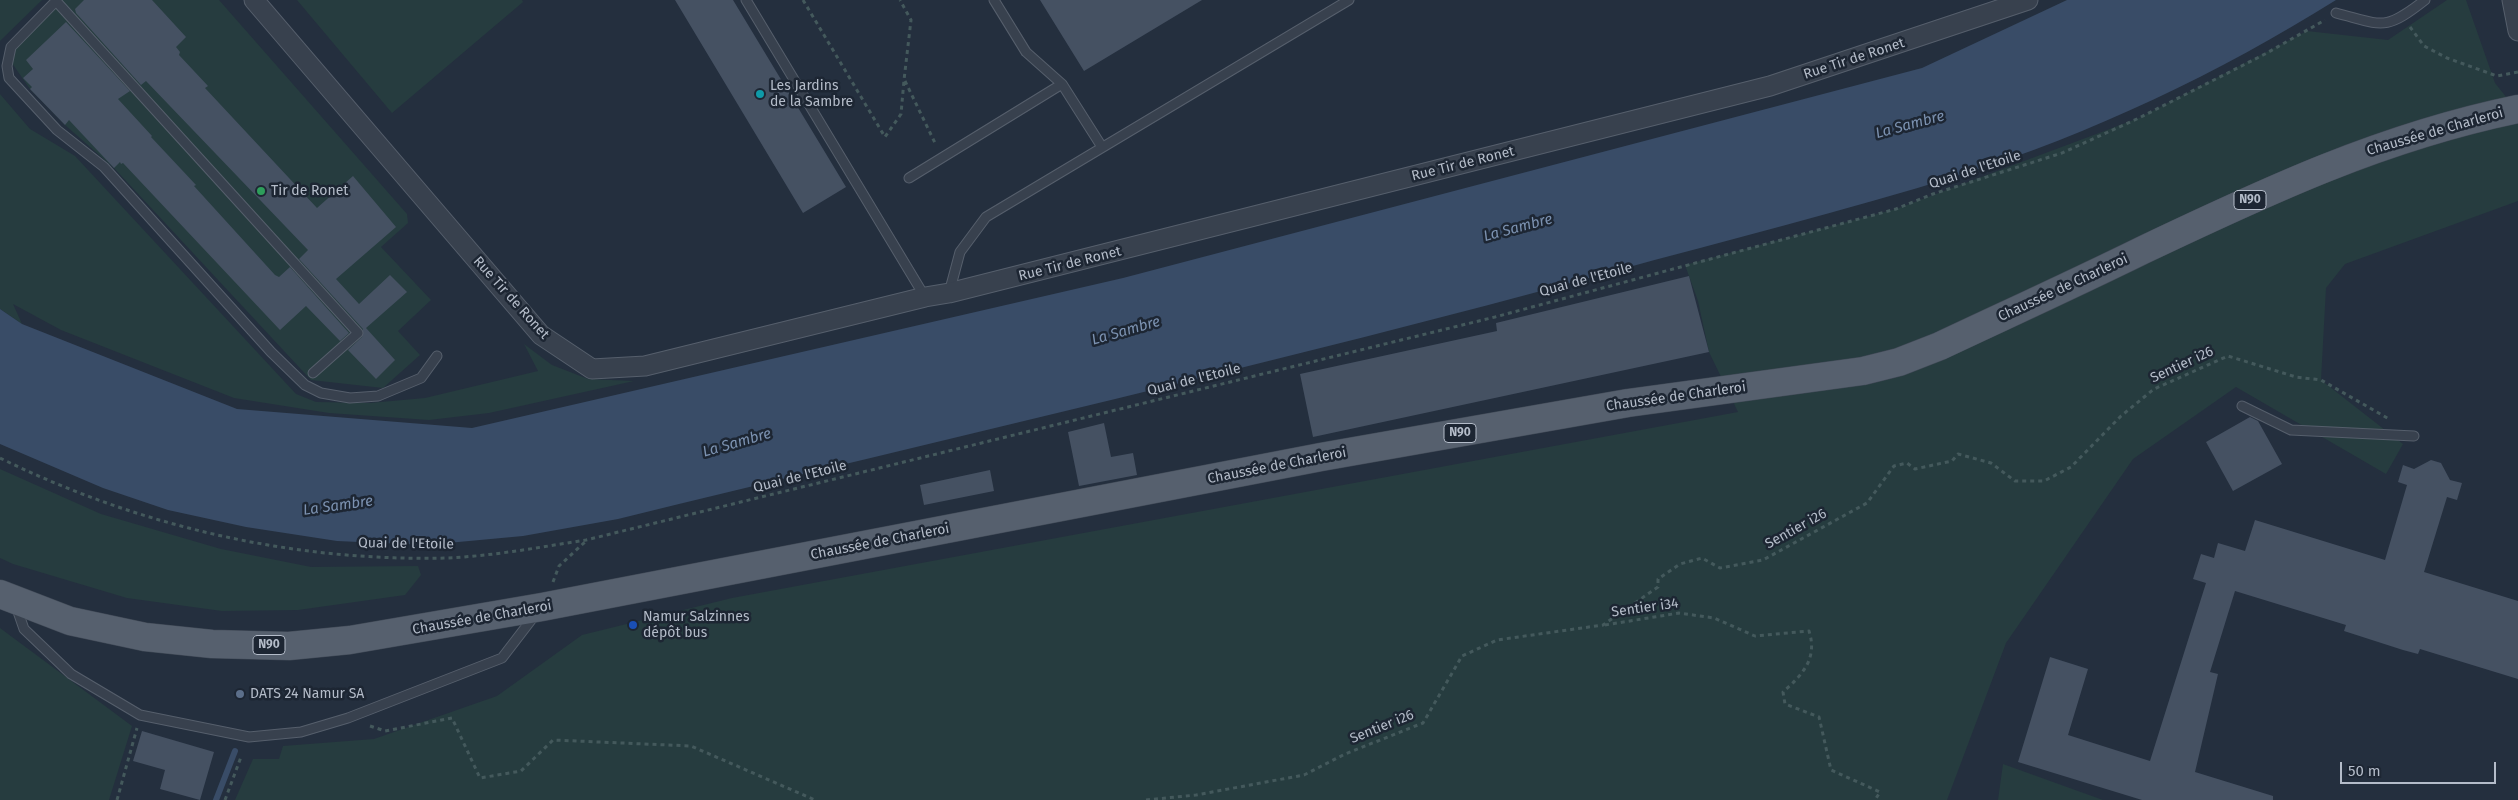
<!DOCTYPE html>
<meta charset="utf-8">
<style>
body{margin:0}
#map{position:relative;width:2518px;height:800px;overflow:hidden;background:#242f3e;font-family:"Fira Sans",sans-serif}
canvas{display:block}
.scale{position:absolute;left:2340px;top:762px;width:156px;height:22px;box-sizing:border-box;border:2px solid #b4bcc9;border-top:0;padding-left:6px;font-size:15px;line-height:18px;white-space:nowrap;color:#b4bcc9;-webkit-text-stroke:4px #1d2633;paint-order:stroke}
</style>
<div id="map">
<canvas width="2518" height="800"></canvas>
<div class="scale">50 m</div>
</div>
<script>
const ctx = document.querySelector('canvas').getContext('2d');
ctx.lineJoin = 'round';
function paint(path, color) { ctx.fillStyle = color; ctx.fill(path, 'evenodd'); }
function strokePath(path, color, width, dash) { ctx.strokeStyle = color; ctx.lineWidth = width; ctx.lineCap = dash ? 'butt' : 'round'; ctx.setLineDash(dash || []); ctx.stroke(path); }
function label(font, color, halo, rows, align = 'center') {
  ctx.font = font + ' "Fira Sans",sans-serif'; ctx.lineWidth = 5; ctx.setLineDash([]); ctx.textBaseline = 'middle'; ctx.strokeStyle = halo; ctx.fillStyle = color; for (const [text, x, y, turn = 0] of rows) {
    ctx.save(); ctx.translate(x, y); ctx.rotate((+turn || 0) * Math.PI / 180); ctx.textAlign = isNaN(turn) ? turn : align; if (halo) ctx.strokeText(text, 0, 0); ctx.fillText(text, 0, 0); ctx.restore();
  }
}
paint(new Path2D(`
 M0 0H42L0 41Z
 M60 0H219L407 214 408 223 381 247 431 300 398 331 420 355 383 388 311 380 114 168 65 125 30 89 7 56Z
 M297 0H522L523 2 392 113Z
 M2447 0H2466L2495 83 2518 112V201L2345 264 2326 288 2321 380 2403 444 2386 474 2236 387 2133 459 2006 643 1947 800H235L253 759H279L283 746 374 739 497 696 582 635 732 598 1738 412 1709 352 1698 301 1685 265 1896 209 2139 118 2307 31 2388 40Z
 M0 94 30 129 75 156 296 394 316 402 370 403 425 398 538 371 524 344 552 365 588 379 634 381 489 413 429 420 329 413 234 398 61 330 13 304 22 324 0 309Z
 M0 469 101 514 221 549 311 567 418 566 421 575 405 595 298 610 222 611 127 598 13 564 0 558Z
 M0 628 132 726 109 800H0Z
 M2003 764 2103 800H1998Z`), '#263c3f');
paint(new Path2D(`
 M2067 0H2336C2219 73 2092 134 1960 175 1845 211 1727 240 1611 272 1282 362 949 438 618 519L523 536 426 545 337 541 246 527 168 510 103 488 0 444V309L22 324 237 409 472 428 1123 278 1922 68Z`), '#394c67');
strokePath(new Path2D(`
 M216 800 235 751`), '#394c67', 6);
paint(new Path2D(`
 M84 0H152L186 37 176 47 180 52 179 55 208 86 205 88 317 208 353 176 396 227 336 279 359 304 390 275 407 292 366 328 395 360 376 379 348 350 362 337 363 329 299 259 308 250 146 81 141 85 76 13 75 9Z
 M675 0H733L846 187 803 213Z
 M1040 0H1202L1084 71Z
 M66 22 130 91 118 99 152 136 151 137 196 185 194 186 275 275 279 277 290 267 349 333 340 341 306 306 280 330 123 163 121 164 120 162 114 168 69 120 65 125 30 89 32 87 23 78 33 69 26 60Z
 M1689 276 1709 352 1313 437 1300 374 1497 331 1496 323Z
 M2250 417 2258 421 2282 464 2233 491 2206 442Z
 M1104 423 1111 457 1133 453 1137 475 1079 486 1068 432Z
 M2431 460 2441 463 2450 480 2462 483 2457 500 2447 497 2424 572 2518 601V679L2420 649 2418 654 2403 650 2344 631 2346 625 2235 591 2210 672 2218 674 2195 772 2273 796V800H2142L2018 762 2050 657 2088 669 2068 735 2150 761 2206 583 2193 579 2201 554 2214 558 2218 543 2245 551 2255 520 2385 560 2407 485 2398 482 2403 465 2414 469Z
 M990 470 994 491 924 505 920 485Z
 M142 731 214 752 200 800 160 789 165 770 133 761Z`), '#455162');
const service = new Path2D(`
 M746 0 925 297
 M994 0 1026 52 1062 84 1102 147
 M2336 13C2383 25 2384 32 2425 0
 M909 178 1062 84
 M949 293 960 252 986 217 1349 0
 M313 373 358 333 56 1 11 47 7 66 9 78 57 130 104 167 271 352 305 385 321 393 350 398 378 396 421 378 437 356
 M2242 406 2291 430 2414 436
 M16 606 24 629 71 674 140 715 249 737 301 732 348 718 502 658 535 615`);
const minor = new Path2D(`
 M254 0 541 335 592 369 645 366 925 297 949 293 1770 86 2028 0
 M2512 0 2518 31`);
const primary = new Path2D(`
 M0 594 70 621 145 637 212 644 289 646 350 640 542 607 1321 457 1628 403 1863 371 1899 362 1940 346C2008 314 2076 283 2143 250 2267 191 2382 137 2518 109`);
strokePath(service, '#565f6c', 11);
strokePath(minor, '#565f6c', 21);
strokePath(primary, '#414a57', 29);
strokePath(new Path2D(`
 M803 0 885 137 901 114 904 80 911 20 900 0
 M2410 27 2424 46 2447 58 2497 76 2518 72
 M905 81 936 145
 M0 458C138 526 293 562 447 558 493 556 541 547 586 540L1495 317 1896 209 1933 194 2062 153 2139 118 2265 54 2325 20
 M553 582 559 566 586 541
 M1605 625 1679 613 1714 618 1755 636 1809 631C1818 659 1802 675 1783 692L1785 704 1819 717 1831 770 1880 792 1875 800
 M370 726 385 731 452 718 480 778 521 771 553 740 691 746 815 800
 M117 800 137 728
 M225 800 241 757
 M1146 800 1196 795 1304 775 1345 754 1423 723 1462 656 1497 640 1603 625 1658 587V579L1680 564 1702 558 1720 568 1763 560 1867 503 1894 466 1907 463 1915 469 1952 461 1958 454 1991 463 2015 481H2044L2071 467 2121 416 2154 389 2228 356 2296 377 2321 380 2389 419`), '#44595c', 3, [4, 4]);
strokePath(service, '#38414e', 9);
strokePath(minor, '#38414e', 19);
strokePath(primary, '#56606e', 28);
for (const [x, y, r, color] of [
 [760,94,5,"#0f9aa8"],
 [261,191,5,"#2e9e5b"],
 [633,625,5,"#1a4fb4"],
 [240,694,5,"#5c6f8a"]
]) { const dot = new Path2D(); dot.arc(x, y, r, 0, 2 * Math.PI); ctx.fillStyle = color; ctx.fill(dot); strokePath(dot, '#1d2633', 2); }
for (const [x, y, w] of [
 [2250,200,32],
 [1460,433,32],
 [269,645,32]
]) { const box = new Path2D(); box.roundRect(x - w / 2, y - 9.5, w, 19, 4); ctx.fillStyle = '#1d2633'; ctx.fill(box); strokePath(box, '#b4bcc9', 1); }
label('bold 12px', '#b4bcc9', null, [
 ["N90",2250,200],
 ["N90",1460,433],
 ["N90",269,645]
]);
label('14px', '#b4bcc9', '#1d2633', [
 ["Rue Tir de Ronet",1854,59,-18],
 ["Chaussée de Charleroi",2435,132,-16],
 ["Rue Tir de Ronet",1463,164,-14],
 ["Quai de l'Etoile",1975,170,-18],
 ["Rue Tir de Ronet",1070,264,-14],
 ["Quai de l'Etoile",1586,280,-15],
 ["Chaussée de Charleroi",2063,288,-25],
 ["Rue Tir de Ronet",511,298,48],
 ["Sentier i26",2182,365,-25],
 ["Quai de l'Etoile",1194,380,-14],
 ["Chaussée de Charleroi",1676,397,-8],
 ["Chaussée de Charleroi",1277,466,-11],
 ["Quai de l'Etoile",800,477,-14],
 ["Sentier i26",1796,529,-29],
 ["Chaussée de Charleroi",880,542,-11],
 ["Quai de l'Etoile",406,544,1],
 ["Sentier i34",1645,608,-8],
 ["Chaussée de Charleroi",482,618,-10],
 ["Sentier i26",1382,727,-22]
]);
label('14px', '#b4bcc9', '#1d2633', [
 ["Les Jardins",770,86],
 ["de la Sambre",770,102],
 ["Tir de Ronet",271,191],
 ["Namur Salzinnes",643,617],
 ["dépôt bus",643,633],
 ["DATS 24 Namur SA",250,694]
], 'left');
label('italic 15px', '#7c92b1', '#1d2633', [
 ["La Sambre",1910,125,-15],
 ["La Sambre",1518,228,-15],
 ["La Sambre",1126,331,-16],
 ["La Sambre",737,443,-16],
 ["La Sambre",338,506,-8]
]);
</script>
